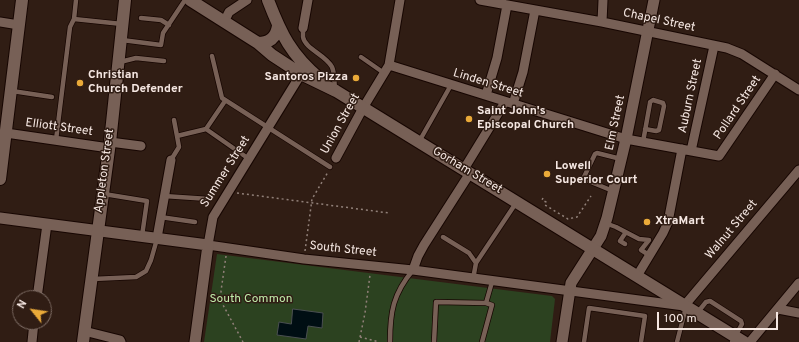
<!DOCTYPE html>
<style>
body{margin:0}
#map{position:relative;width:799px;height:342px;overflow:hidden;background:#301d14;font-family:Overpass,sans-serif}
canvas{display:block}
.north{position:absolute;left:12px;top:290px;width:40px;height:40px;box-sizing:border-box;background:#301d14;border:1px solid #7f6e66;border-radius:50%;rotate:300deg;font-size:11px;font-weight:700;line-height:16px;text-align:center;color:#f5e7e2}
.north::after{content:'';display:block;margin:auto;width:14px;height:18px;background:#eaaa39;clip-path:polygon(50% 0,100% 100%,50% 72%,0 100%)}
.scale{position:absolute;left:657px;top:312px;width:121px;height:18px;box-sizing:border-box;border:2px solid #f5e7e2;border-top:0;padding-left:5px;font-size:12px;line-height:14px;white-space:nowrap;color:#f5e7e2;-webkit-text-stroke:3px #301d14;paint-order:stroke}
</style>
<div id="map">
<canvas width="799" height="342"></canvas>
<div class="north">N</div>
<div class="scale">100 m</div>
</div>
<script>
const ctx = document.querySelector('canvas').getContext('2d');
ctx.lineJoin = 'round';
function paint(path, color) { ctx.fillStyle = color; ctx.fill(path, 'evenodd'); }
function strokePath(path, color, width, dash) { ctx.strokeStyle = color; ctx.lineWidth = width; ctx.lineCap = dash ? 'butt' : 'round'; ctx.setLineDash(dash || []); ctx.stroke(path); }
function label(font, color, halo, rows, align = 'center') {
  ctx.font = font + ' Overpass,sans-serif'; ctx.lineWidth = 3; ctx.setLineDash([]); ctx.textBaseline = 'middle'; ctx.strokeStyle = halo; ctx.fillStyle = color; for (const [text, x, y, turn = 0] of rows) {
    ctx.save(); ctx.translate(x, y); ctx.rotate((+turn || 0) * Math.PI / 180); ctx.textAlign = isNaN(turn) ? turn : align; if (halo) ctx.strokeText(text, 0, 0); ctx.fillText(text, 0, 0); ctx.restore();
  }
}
paint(new Path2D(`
 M217 254 552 296 555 299 550 342H204Z`), '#2c4220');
const water = new Path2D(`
 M293 309 323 313 322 328 308 326 306 339 277 335 279 322 291 324Z`);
paint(water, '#000e13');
strokePath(water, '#4a4f51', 1);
const service = new Path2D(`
 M76 0 74 19 122 24
 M141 18 161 20 169 25
 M303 28C303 31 303 34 303 37 305 49 326 55 332 67 335 74 334 82 335 89
 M122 40 161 45 163 33 185 0
 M212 56 222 98 330 167
 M361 57 384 73
 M120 62 136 58 164 61
 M12 91 52 97
 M174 120 177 136 206 129 249 159
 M206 129 225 101
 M56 140 70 27 74 19
 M420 140 451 85
 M643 142 650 103V102L653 100 663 103 664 106 659 130 656 131 645 129
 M171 160 179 147 177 136
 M613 191 586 180 584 177 595 154 597 153 621 159
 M104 194 147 201 142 236
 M164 196 209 199
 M160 217 195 222
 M605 223 616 227 639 239 649 240 641 250 649 255
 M443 237 469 253 476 263
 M625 244 620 241 626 232
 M93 279 136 277 146 271 151 260 157 239
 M473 279 476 263 516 203
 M486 303 492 282
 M698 312 706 302 710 301 741 321 742 324 732 342
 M390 342C390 312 393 294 413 270
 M434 342 436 302 486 303 492 305 482 342
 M584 342 589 308 645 316 641 342
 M677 342 686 307`);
const minor = new Path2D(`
 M480 0 602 22 727 48 742 54 799 90
 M0 22 19 25
 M224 22 229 12 247 0
 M602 22 603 0
 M303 28 308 0
 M389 65 626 139 719 156 775 74
 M301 74 213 217 208 245 304 259 413 270 684 306 799 170
 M486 95 497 58 507 5
 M513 104 523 72 535 10
 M6 133 109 148
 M110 142 141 146
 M691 151 714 46
 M336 158 363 108 389 65 400 0
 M464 169 505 102
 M157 238 171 160
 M413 270 418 256 424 245 470 173
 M637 276 663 233 668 222 682 149
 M37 298 47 224
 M778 309 799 313
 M84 331 120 340 121 342
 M32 342 34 322
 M750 342 799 283`);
const tertiary = new Path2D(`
 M0 218 208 245 195 342
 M562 342 571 283 601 236 607 218 626 139 654 0`);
const secondary = new Path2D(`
 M190 0 258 43 272 55 301 74 336 91 744 342
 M268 0C281 34 291 55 320 79
 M258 43C269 43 276 38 278 26
 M0 179 22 0
 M83 342 110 142 125 0`);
strokePath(service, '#170602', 6);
strokePath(minor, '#170602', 11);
strokePath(tertiary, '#170602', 13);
strokePath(secondary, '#170602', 14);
strokePath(new Path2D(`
 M237 193 389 213
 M543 198 542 200 546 202 545 205 568 219 577 217 591 196
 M305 251 312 199 328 172
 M226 256 221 291 222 303 243 342
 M360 337 379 342
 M359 342 365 313 370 275`), '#918079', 1.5, [2, 3]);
strokePath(service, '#776056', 4.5);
strokePath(minor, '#776056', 9);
strokePath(tertiary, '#776056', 11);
strokePath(secondary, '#776056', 12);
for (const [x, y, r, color] of [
 [356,78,4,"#eaaa39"],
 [80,83,4,"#eaaa39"],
 [469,119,4,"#eaaa39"],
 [547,174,4,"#eaaa39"],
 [647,222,4,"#eaaa39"]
]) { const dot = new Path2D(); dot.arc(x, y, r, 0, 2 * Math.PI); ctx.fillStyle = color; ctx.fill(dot); strokePath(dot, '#301d14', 1.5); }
label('12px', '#f5e7e2', '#301d14', [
 ["Chapel Street",659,21,12],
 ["Linden Street",488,84,17],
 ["Auburn Street",691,96,-78],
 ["Pollard Street",738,108,-56],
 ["Elm Street",616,123,-78],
 ["Union Street",341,124,-61],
 ["Elliott Street",59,128,8],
 ["Appleton Street",105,171,-82],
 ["Gorham Street",467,171,31],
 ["Summer Street",226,172,-58],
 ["Walnut Street",732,230,-50],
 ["South Street",343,250,6]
]);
label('bold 12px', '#f5e7e2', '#301d14', [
 ["Christian",88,76],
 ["Church Defender",88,90],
 ["Santoros Pizza",348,78,"right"],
 ["Saint John's",477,112],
 ["Episcopal Church",477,126],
 ["Lowell",555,167],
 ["Superior Court",555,181],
 ["XtraMart",655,222]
], 'left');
label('12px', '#bfeba9', '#301d14', [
 ["South Common",251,300]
]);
</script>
